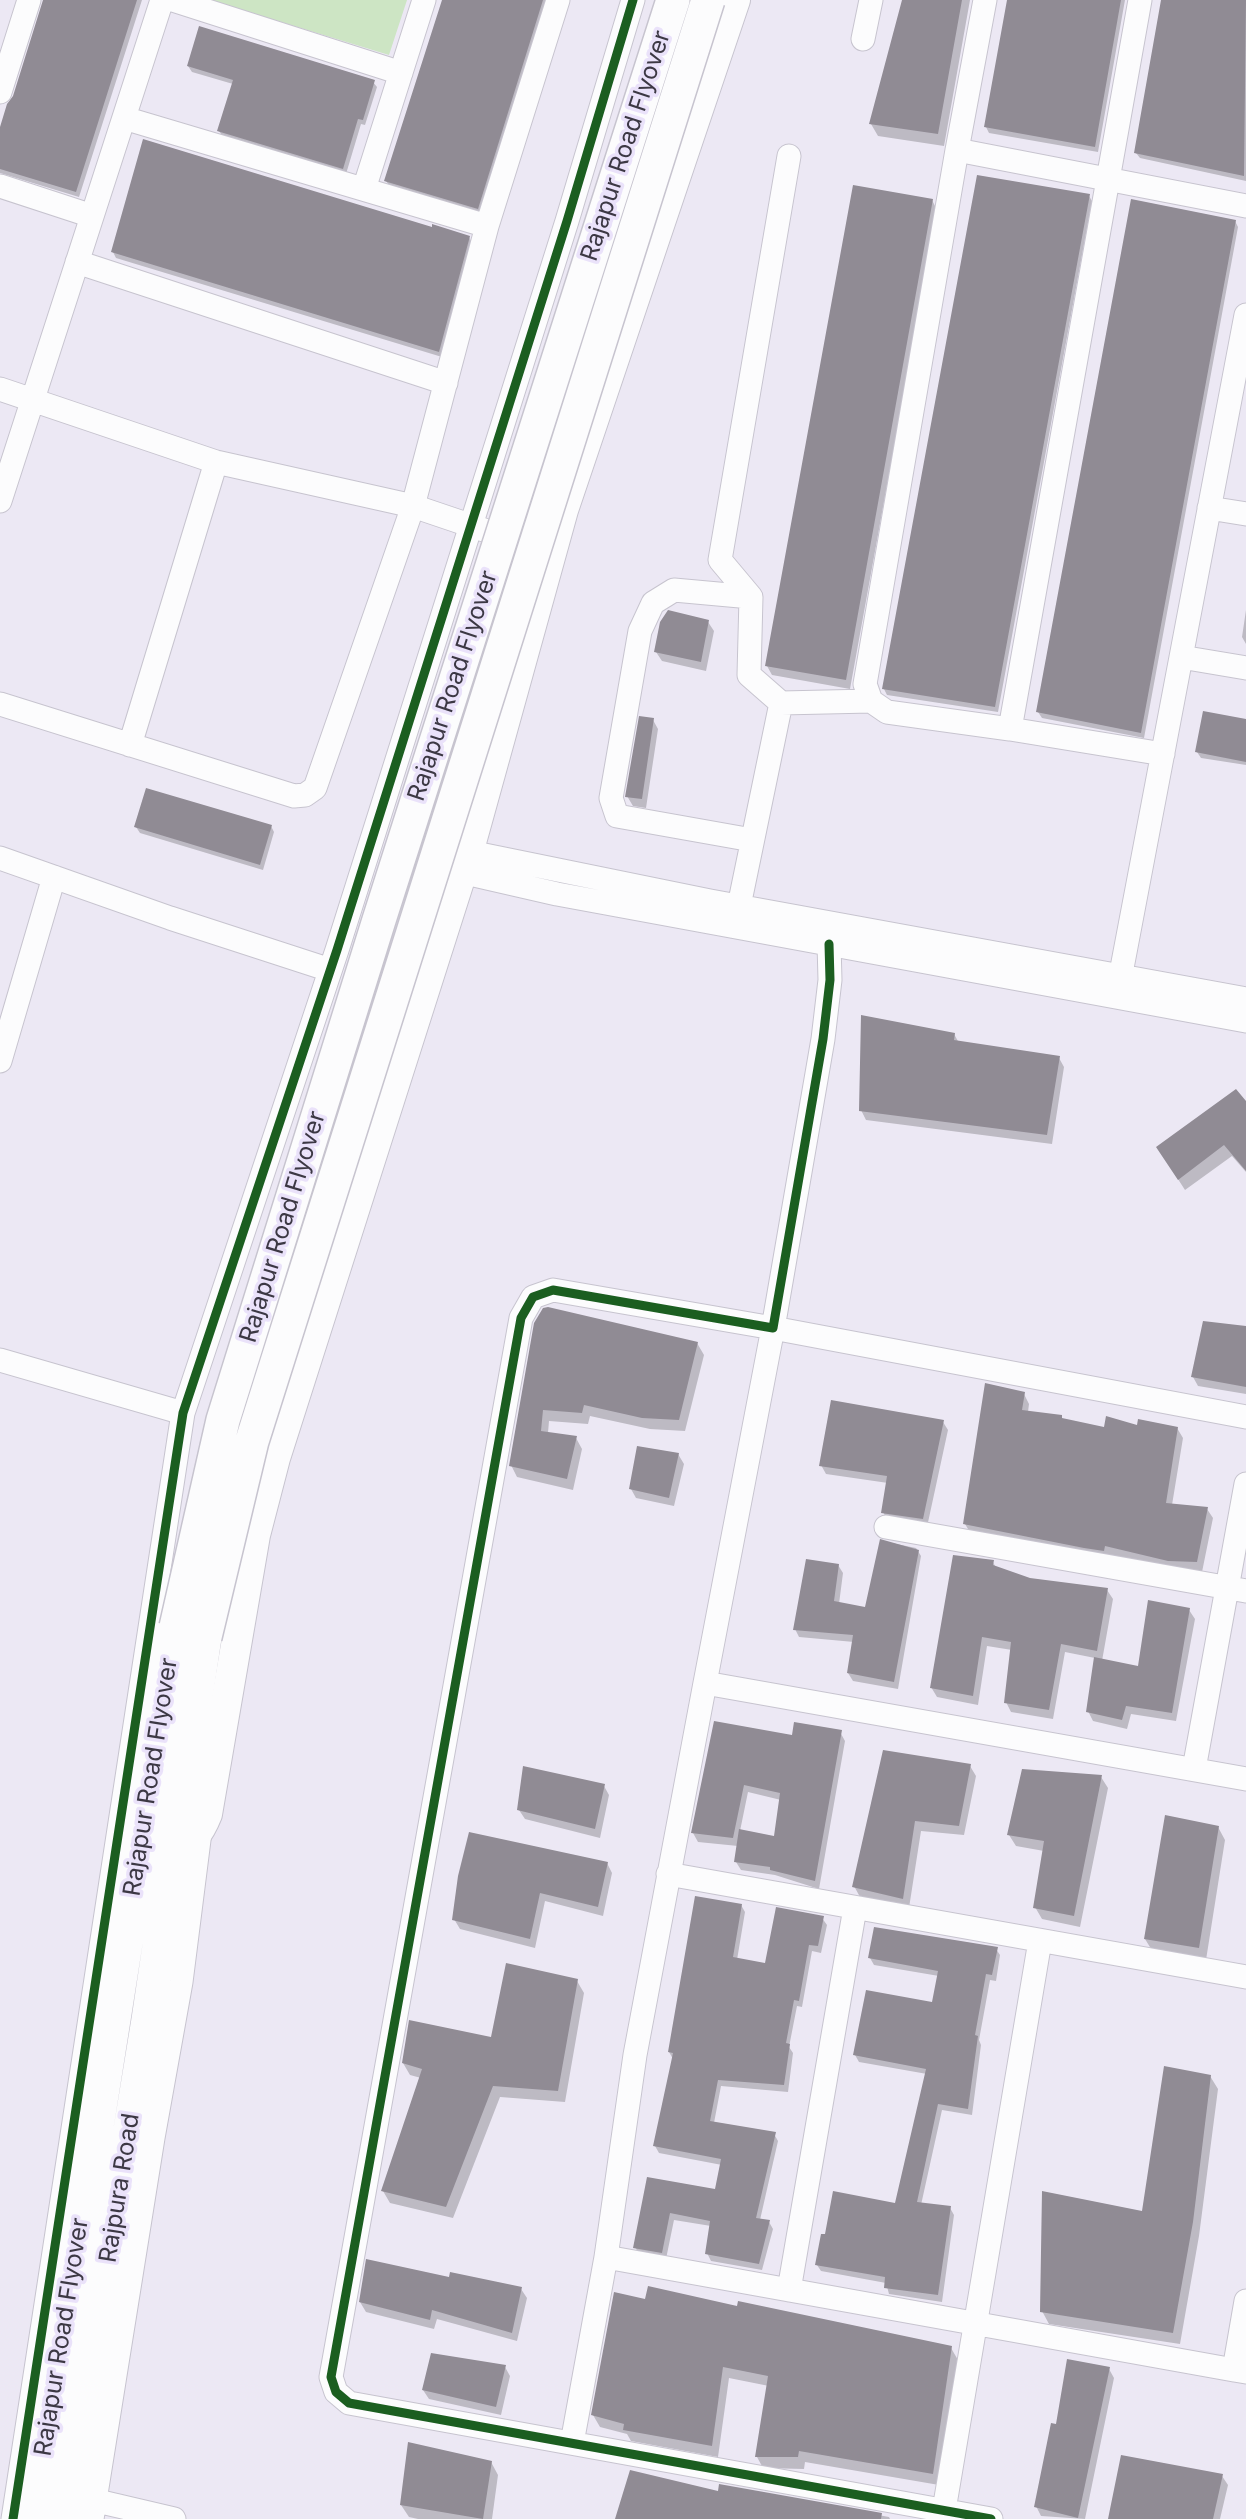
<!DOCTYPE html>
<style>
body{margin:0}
canvas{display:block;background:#ece8f4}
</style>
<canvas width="1246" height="2519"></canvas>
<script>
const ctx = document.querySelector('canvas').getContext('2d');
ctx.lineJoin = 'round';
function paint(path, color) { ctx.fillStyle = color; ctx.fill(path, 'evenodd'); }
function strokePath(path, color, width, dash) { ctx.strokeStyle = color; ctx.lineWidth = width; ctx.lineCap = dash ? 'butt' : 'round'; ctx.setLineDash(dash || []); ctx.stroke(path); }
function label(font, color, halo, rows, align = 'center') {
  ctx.font = font + ' Inter,sans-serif'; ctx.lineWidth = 7; ctx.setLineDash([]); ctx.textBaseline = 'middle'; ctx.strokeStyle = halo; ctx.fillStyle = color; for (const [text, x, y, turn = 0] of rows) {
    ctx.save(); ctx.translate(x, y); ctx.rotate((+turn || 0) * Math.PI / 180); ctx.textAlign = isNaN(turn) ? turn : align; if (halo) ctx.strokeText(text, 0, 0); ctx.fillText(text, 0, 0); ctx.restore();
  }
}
paint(new Path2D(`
 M209 0H407L389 55Z`), '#cde5c4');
paint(new Path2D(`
 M44 0H142L79 197 0 173V132L15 97Z
 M444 0H549L481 214 390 187 386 181Z
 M904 0H970L944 146 878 136 871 124Z
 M1008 0H1125L1098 152 989 133 986 127Z
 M1163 0H1246V181L1140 158 1136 153Z
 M188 66 373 82 377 87 365 125 361 124 346 174 223 137 219 131 233 84 192 72Z
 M1089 196 1092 201 998 712 887 695 884 689Z
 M932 200 937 210 850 689 772 675 767 666Z
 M1235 221 1238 227 1144 738 1042 718 1038 712Z
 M433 229 469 237 472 243 442 357 116 258 113 252Z
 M1246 610V644L1242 637Z
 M708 622 714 631 706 671 662 661 656 652Z
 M653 720 658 729 646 808 633 806 627 796Z
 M1246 720V765L1201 758 1197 752Z
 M271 826 274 832 263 870 140 833 136 827Z
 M954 1034 959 1043 1059 1058 1064 1067 1052 1144 866 1120 861 1110Z
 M1246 1105V1172L1232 1156 1185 1190 1165 1159Z
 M548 1308 697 1343 704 1355 685 1431 650 1429 590 1416 588 1424 549 1421 548 1433 576 1438 582 1449 573 1490 517 1477 511 1465Z
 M1246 1329V1394L1198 1386 1193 1377Z
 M1024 1394 1029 1404 1028 1412 1063 1420 1106 1429 1177 1428 1183 1438 1172 1505 1207 1509 1213 1518 1202 1572 1175 1570 1110 1555 1109 1560 971 1534 965 1524Z
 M943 1422 948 1430 927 1527 888 1521 883 1512 888 1483 826 1474 821 1465Z
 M678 1454 684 1464 674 1506 636 1498 631 1489Z
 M882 1541 916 1548 921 1556 898 1689 853 1681 848 1673 854 1642 799 1637 795 1629 838 1565 843 1573 839 1604 867 1609Z
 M993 1562 996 1568 1029 1580 1107 1590 1113 1599 1102 1661 1140 1668 1189 1610 1195 1619 1176 1721 1131 1714 1127 1729 1093 1721 1088 1711 1095 1658 1065 1652 1053 1719 1011 1712 1006 1702 1012 1650 987 1646 978 1705 937 1697 931 1687Z
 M840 1732 845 1741 819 1889 775 1875 741 1870 736 1862 738 1846 698 1842 693 1833 793 1737ZM748 1792 781 1800 775 1838 740 1831Z
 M884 1752 970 1766 976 1776 964 1835 921 1831 909 1908 860 1897 854 1886Z
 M1101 1777 1108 1788 1080 1927 1042 1919 1035 1907 1044 1851 1016 1846 1009 1835Z
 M604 1786 609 1795 600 1838 525 1819 519 1810Z
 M1218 1827 1225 1840 1206 1960 1153 1952 1145 1939Z
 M607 1863 612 1873 603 1916 545 1901 535 1948 460 1929 454 1919Z
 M741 1905 745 1912 737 1960 767 1965 822 1918 827 1925 821 1953 812 1951 802 2007 797 2006 789 2047 793 2053 788 2092 721 2086 714 2123 774 2134 778 2141 760 2220 769 2222 773 2229 762 2270 711 2261 707 2253 711 2226 674 2220 666 2259 639 2254 635 2247 649 2179 716 2191 722 2165 659 2153 655 2146 673 2059 669 2052Z
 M996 1949 1000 1955 996 1981 990 1980 979 2040 981 2045 972 2115 942 2110 921 2205 950 2208 954 2215 942 2302 889 2294 886 2283 821 2271 817 2265 897 2205 927 2074 859 2062 855 2055 933 2004 939 1976 874 1965 870 1958Z
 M577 1981 584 1993 565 2102 500 2097 453 2218 390 2203 383 2191 421 2078 410 2075 403 2063 493 2039Z
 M1210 2076 1218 2089 1199 2236 1180 2344 1049 2324 1042 2311 1143 2213Z
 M450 2279 521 2289 527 2298 517 2341 437 2319 434 2329 366 2312 360 2302Z
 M646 2301 951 2348 958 2360 939 2485 805 2462 804 2469 763 2468 757 2457 769 2386 729 2378 718 2457 631 2441 627 2434 600 2427 593 2415Z
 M505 2367 510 2376 501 2415 429 2399 423 2390Z
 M1109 2369 1114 2378 1085 2519 1041 2516 1036 2506 1057 2426Z
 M491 2462 498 2475 492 2519H418L409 2517 401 2505Z
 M1222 2476 1228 2485 1220 2519H1110Z
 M720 2486 889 2517 890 2519H617L720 2494Z`), '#0003');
paint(new Path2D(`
 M43 0H137L76 192 0 169V127L7 104 13 96Z
 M442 0H543L478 209 384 181Z
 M902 0H962L938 134 869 124Z
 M1007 0H1121L1095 147 984 127Z
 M1161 0H1246L1244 176 1134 153Z
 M199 26 375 80 363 120 358 119 343 169 217 131 233 80 187 66Z
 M143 139 432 227V224L470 236 439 352 111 252Z
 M977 175 1090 194 995 707 882 689Z
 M853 185 933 199 846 680 765 666Z
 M1131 199 1236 220 1141 733 1036 712Z
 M668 610 709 620 701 662 654 652 660 622Z
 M1203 711 1246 719V762L1195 752Z
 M639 716 654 718 642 799 625 797Z
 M146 788 272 825 260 865 134 827Z
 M861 1015 955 1033 954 1040 1060 1056 1047 1135 859 1111Z
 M1236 1089 1246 1101V1171L1224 1145 1178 1180 1156 1147Z
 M548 1307 698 1342 679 1420 642 1418 584 1405 582 1413 543 1410 541 1431 577 1436 567 1479 509 1466 534 1323 543 1308Z
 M1203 1321 1246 1326V1387L1191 1377Z
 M985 1383 1025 1392 1022 1410 1062 1415V1418L1104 1427 1106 1416 1137 1425 1138 1419 1178 1427 1166 1503 1208 1507 1197 1562 1168 1561 1105 1546 1104 1551 1084 1548 963 1524Z
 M831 1400 944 1420 923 1519 881 1513 887 1476 819 1466Z
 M637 1446 679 1453 669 1498 629 1489Z
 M880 1539 919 1550 894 1682 847 1673 853 1635 793 1630 806 1559 839 1564 834 1601 865 1607Z
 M953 1555 994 1560 993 1565 1030 1578 1108 1588 1097 1651 1061 1644 1049 1710 1004 1703 1011 1642 982 1637 973 1696 930 1688Z
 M1148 1600 1190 1608 1172 1713 1126 1706 1122 1720 1086 1712 1094 1657 1138 1666Z
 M714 1721 792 1735 794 1722 842 1730 815 1881 770 1870V1867L734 1862 739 1829 774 1836 780 1793 744 1785 733 1838 691 1833Z
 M883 1750 971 1764 959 1826 915 1821 903 1899 852 1887Z
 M523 1766 605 1784 595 1829 517 1810Z
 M1022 1769 1102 1775 1074 1916 1033 1908 1044 1841 1007 1835Z
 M1165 1815 1219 1826 1199 1948 1144 1939Z
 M469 1832 608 1862 598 1907 540 1893 530 1939 452 1920 458 1876Z
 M695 1896 742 1904 733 1957 765 1963 776 1907 824 1916 818 1946 809 1945 799 2001 794 2000 786 2043 790 2044 784 2085 718 2080 710 2121 776 2132 756 2218 770 2220 759 2264 705 2254 710 2221 670 2213 662 2253 633 2248 647 2177 715 2189 721 2159 653 2146 673 2053 668 2052Z
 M874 1927 998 1947 992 1975 986 1974 975 2035 978 2036 968 2109 938 2104 917 2202 951 2206 938 2295 884 2288 885 2277 815 2265 821 2234H825L833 2191 895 2203 926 2069 853 2055 866 1990 932 2002 938 1971 868 1958Z
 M506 1963 578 1979 558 2091 493 2086 446 2207 381 2191 422 2069 402 2063 409 2020 491 2037Z
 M1164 2066 1211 2075 1193 2222 1173 2333 1040 2312 1042 2191 1142 2211Z
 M366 2259 449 2277 450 2272 522 2287 512 2333 432 2310 430 2320 359 2302Z
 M648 2286 737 2306 738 2301 952 2346 933 2474 799 2451 798 2457H755L768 2376 723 2367 712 2446 623 2430 624 2424 591 2415 614 2292 645 2299Z
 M431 2353 506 2365 496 2407 422 2390Z
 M1067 2359 1110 2367 1078 2518 1034 2507 1051 2423 1056 2424Z
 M408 2442 492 2461 483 2519 400 2505Z
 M1121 2455 1223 2474 1213 2519H1108Z
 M630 2470 718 2491 719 2484 882 2513 881 2519H615Z`), '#908b94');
const minor = new Path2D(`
 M173 0 401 73
 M985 0 957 150 1246 206
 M1140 0 1010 729 1163 754
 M863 39 871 0
 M0 92 29 0
 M124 118 487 226
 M957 150 865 684 871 701 887 712 1010 729
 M0 186 92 216
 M364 189 424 0
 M77 262 446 383
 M0 389 216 462 413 506 484 530
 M0 501 162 0
 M1209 508 1246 514
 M751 597 674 590 653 603 640 631 611 798 617 816 752 840
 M1181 657 1246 668
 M781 703 871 701
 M0 704 294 796 305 795 315 788 413 506 487 226 558 0
 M130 745 216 462
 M455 849 710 901 1246 999
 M0 858 170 918 330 970
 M448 869 557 894 1246 1021
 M739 906 781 703 749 675 751 597 720 560 789 156
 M829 944 830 980 823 1039 773 1328 553 1290 533 1297 521 1318 331 2377 336 2392 349 2403 991 2519
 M1118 989 1246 315
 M0 1061 54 877
 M0 1360 183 1413
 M1246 1417 773 1328 705 1683 1246 1779
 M886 1527 1246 1591
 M705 1683 635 2055 606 2257 1234 2370
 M1194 1769 1246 1484
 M668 1874 1246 1977
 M789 2290 855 1908
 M1246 2301 1234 2370 1246 2372
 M572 2443 606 2257
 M80 2497 174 2519
 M944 2510 1040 1941
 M13 2519 183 1413 337 950 567 221 633 0
 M92 2519 153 2138 181 1982 200 1832`);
const major = new Path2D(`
 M172 1856C190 1844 199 1834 207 1814L255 1535 275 1458 468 853 563 510 735 0`);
const highway = new Path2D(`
 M35 2519 176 1627
 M66 2519 148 2020 205 1637`);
strokePath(minor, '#c7c4cf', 25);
strokePath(major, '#c7c4cf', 32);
strokePath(highway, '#c7c4cf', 36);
strokePath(minor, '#fcfcfd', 23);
strokePath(major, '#fcfcfd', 30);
strokePath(highway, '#fcfcfd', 33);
const highwayBridge = new Path2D(`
 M176 1627 223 1420 379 920 673 0
 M205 1637 252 1441 708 0`);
strokePath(highwayBridge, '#c7c4cf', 36, []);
strokePath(highwayBridge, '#fcfcfd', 33);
strokePath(new Path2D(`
 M829 944 830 980 823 1039 773 1328 553 1290 533 1297 521 1318 331 2377 336 2392 349 2403 991 2519
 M13 2519 183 1413 337 950 567 221 633 0`), '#1b5e20', 9);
label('24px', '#3c3844', '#eae2fa', [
 ["Rajapur Road Flyover",626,146,-72],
 ["Rajapur Road Flyover",453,686,-72],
 ["Rajapur Road Flyover",283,1227,-73],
 ["Rajapur Road Flyover",151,1777,-81],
 ["Rajpura Road",120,2188,-81],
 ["Rajapur Road Flyover",62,2337,-81]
]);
</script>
